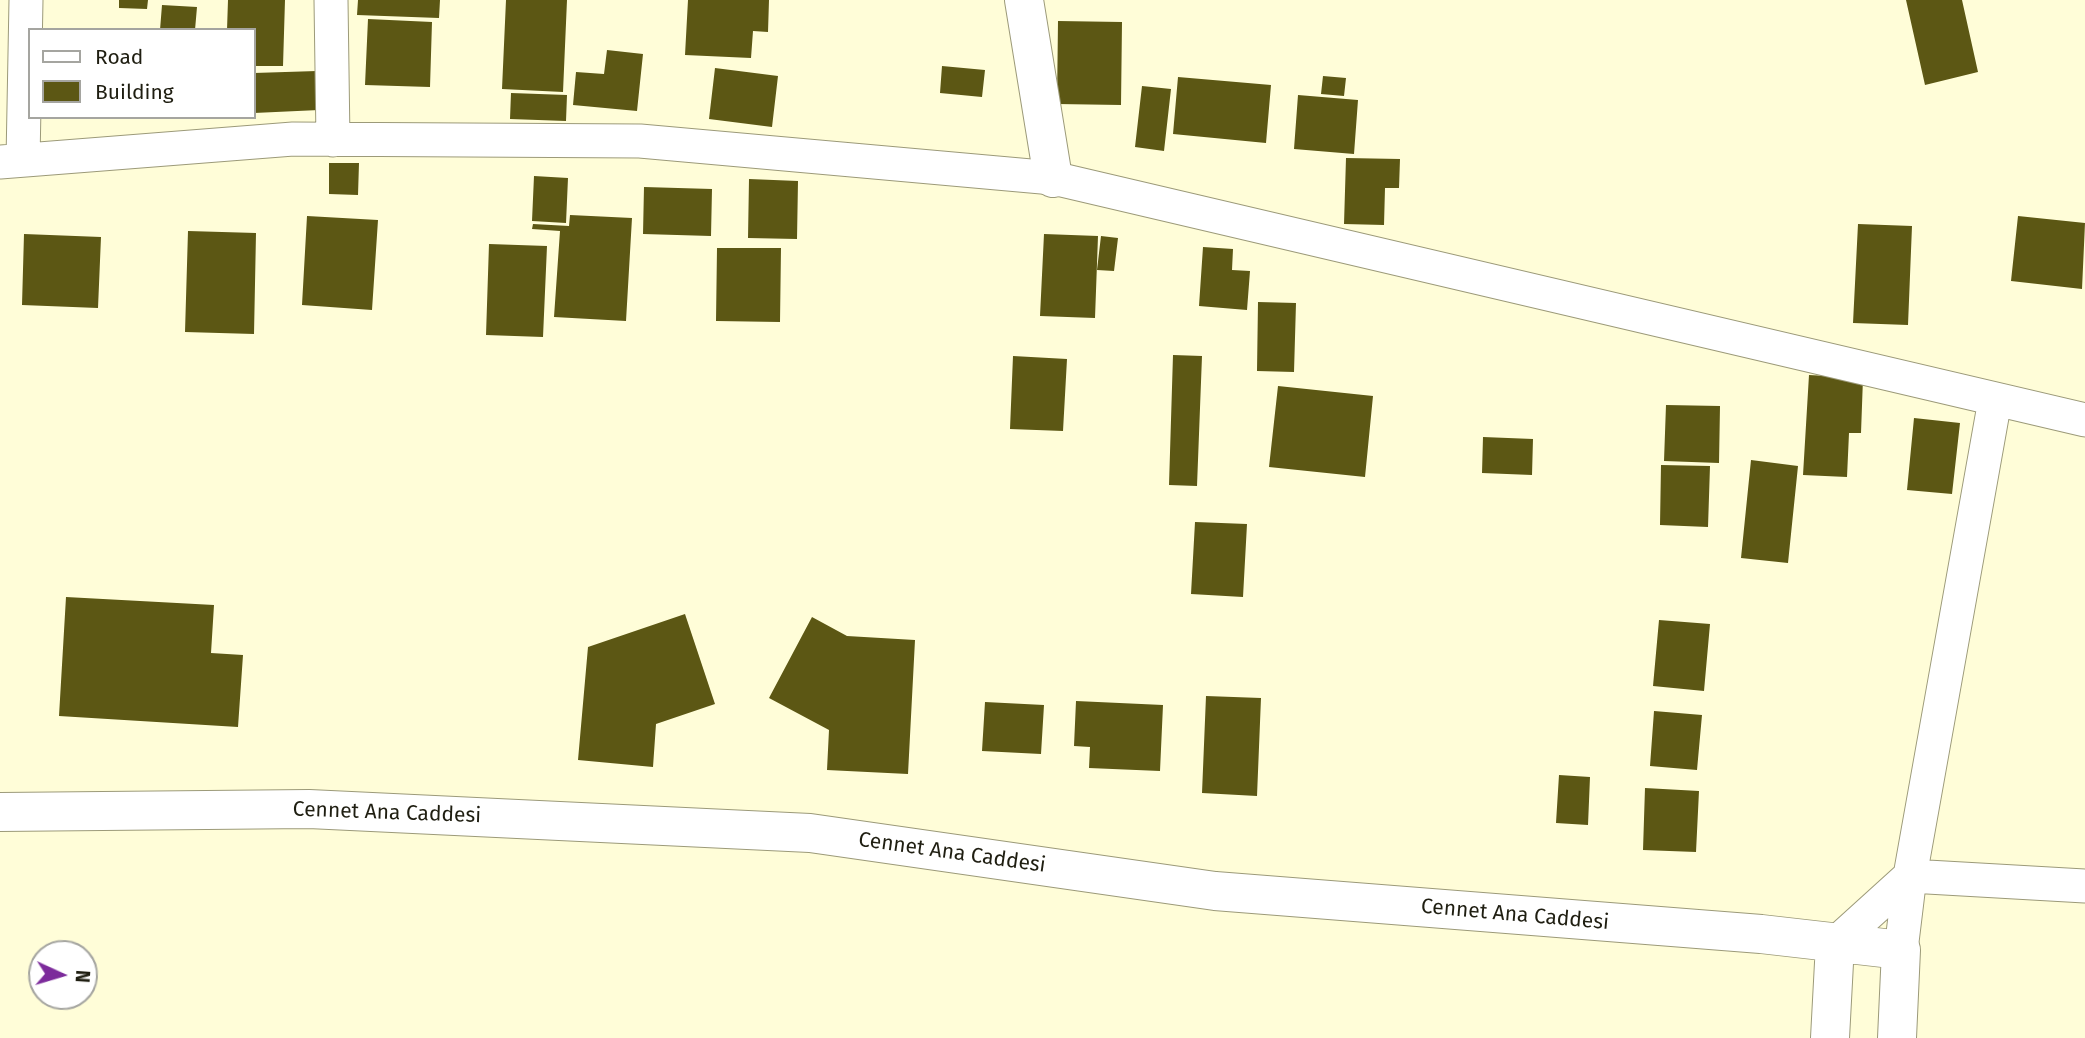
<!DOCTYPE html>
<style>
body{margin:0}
#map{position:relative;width:2085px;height:1038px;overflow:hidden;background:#fffdd8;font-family:"Fira Sans",sans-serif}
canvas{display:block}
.legend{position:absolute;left:28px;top:28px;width:228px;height:91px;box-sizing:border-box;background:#fff;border:2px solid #a5a5a0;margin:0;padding:9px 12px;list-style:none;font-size:21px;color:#1f1e11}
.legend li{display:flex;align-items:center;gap:14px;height:35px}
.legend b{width:35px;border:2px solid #a5a5a0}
.north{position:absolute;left:28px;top:940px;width:70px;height:70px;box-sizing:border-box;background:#fff;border:2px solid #a5a5a0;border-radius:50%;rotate:94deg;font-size:19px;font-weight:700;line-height:28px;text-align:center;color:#1f1e11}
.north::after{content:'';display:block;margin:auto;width:24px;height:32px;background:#7c2b9b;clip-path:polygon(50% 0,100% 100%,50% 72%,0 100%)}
</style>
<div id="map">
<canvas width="2085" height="1038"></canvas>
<ul class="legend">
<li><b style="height:9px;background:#fff"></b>Road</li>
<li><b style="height:19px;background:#5c5714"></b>Building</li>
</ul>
<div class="north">N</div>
</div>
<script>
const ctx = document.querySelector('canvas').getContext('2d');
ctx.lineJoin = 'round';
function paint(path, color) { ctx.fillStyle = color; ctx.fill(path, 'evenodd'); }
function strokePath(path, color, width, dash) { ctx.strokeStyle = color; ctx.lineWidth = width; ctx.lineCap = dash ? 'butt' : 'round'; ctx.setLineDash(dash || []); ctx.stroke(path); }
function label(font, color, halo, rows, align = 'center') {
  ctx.font = font + ' "Fira Sans",sans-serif'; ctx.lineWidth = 7; ctx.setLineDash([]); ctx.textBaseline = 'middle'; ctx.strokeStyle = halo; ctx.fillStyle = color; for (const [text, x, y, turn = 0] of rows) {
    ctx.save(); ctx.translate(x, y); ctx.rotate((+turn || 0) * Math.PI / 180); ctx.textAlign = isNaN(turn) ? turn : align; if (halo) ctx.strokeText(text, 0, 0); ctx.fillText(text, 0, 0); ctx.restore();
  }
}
paint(new Path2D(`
 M119 0H148L147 9 119 8Z
 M228 0H285L283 66H254V30H227Z
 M358 0H440L439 18 357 15Z
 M506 0H567L563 92 502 89Z
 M688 0H769L768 32 753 31 751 58 685 55Z
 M1906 0H1962L1978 72 1925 85Z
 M162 5 197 7 195 30H160Z
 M368 19 432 22 430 87 365 85Z
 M1058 21 1122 22 1121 105 1057 104Z
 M607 50 643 54 637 111 573 105 576 72 604 74Z
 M942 66 985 70 982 97 940 93Z
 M715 68 778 76 772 127 709 119Z
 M317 71 319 110 254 113V73Z
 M1323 76 1346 78 1344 96 1321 94Z
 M1178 77 1271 85 1266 143 1173 134Z
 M1142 86 1171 89 1164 151 1135 147Z
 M511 93 567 95 566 121 510 119Z
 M1298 95 1358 100 1354 154 1294 149Z
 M1346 158 1400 159 1399 188H1385L1384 225 1344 224Z
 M329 163H359L358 195 329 194Z
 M534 176 568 178 566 223 532 221Z
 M749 179 798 181 797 239 748 238Z
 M644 187 712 189 711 236 643 234Z
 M570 215 632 218 626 321 554 317 560 231 532 229 533 224 569 226Z
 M307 216 378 220 372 310 302 305Z
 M2018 216 2085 223 2082 289 2011 281Z
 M1858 224 1912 226 1908 325 1853 323Z
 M188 231 256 233 254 334 185 332Z
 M24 234 101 237 98 308 22 305Z
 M1044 234 1098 236 1095 318 1040 316Z
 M1101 236 1118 238 1114 271 1097 270Z
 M489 244 547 246 543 337 486 335Z
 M1203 247 1233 249 1232 270 1250 271 1247 310 1199 306Z
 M717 248H781L780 322 716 321Z
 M1258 302 1296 303 1294 372 1257 371Z
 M1173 355 1202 356 1197 486 1169 485Z
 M1013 356 1067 359 1063 431 1010 429Z
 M1809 375 1863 378 1861 433H1849L1847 477 1803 475Z
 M1278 386 1373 396 1365 477 1269 467Z
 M1666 405 1720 406 1719 463 1664 461Z
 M1914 418 1960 423 1952 494 1907 490Z
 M1483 437 1533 439 1532 475 1482 473Z
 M1751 460 1798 466 1788 563 1741 558Z
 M1661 465 1710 466 1708 527 1660 525Z
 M1195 522 1247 524 1243 597 1191 594Z
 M66 597 214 605 211 653 243 655 238 727 59 716Z
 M685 614 715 704 656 724 653 767 578 760 588 647Z
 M812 617 847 636 915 640 908 774 827 770 829 730 769 698Z
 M1659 620 1710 624 1704 691 1653 686Z
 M1206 696 1261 698 1257 796 1202 793Z
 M1076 701 1163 705 1160 771 1089 768 1090 747 1074 746Z
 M985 702 1044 705 1041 754 982 751Z
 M1654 711 1702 715 1697 770 1650 766Z
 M1559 775 1590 777 1588 825 1556 823Z
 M1645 788 1699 791 1696 852 1643 850Z`), '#5c5714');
const minor = new Path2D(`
 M331 0 333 140
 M23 160 26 0
 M0 162 293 139 640 141 1053 178 2085 420
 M1835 944 1910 876 2085 886
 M1901 950 1910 876 1995 400`);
const tertiary = new Path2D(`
 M1024 0 1053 178
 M0 812 309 809 810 833 1215 891 1761 934 1901 950 1897 1038
 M1830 1038 1835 944`);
strokePath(minor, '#9c9a79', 35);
strokePath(tertiary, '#9c9a79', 40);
strokePath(minor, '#fff', 33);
strokePath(tertiary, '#fff', 38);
label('21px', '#1f1e11', '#fff', [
 ["Cennet Ana Caddesi",387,813,2],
 ["Cennet Ana Caddesi",952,853,8],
 ["Cennet Ana Caddesi",1515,915,5]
]);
</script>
